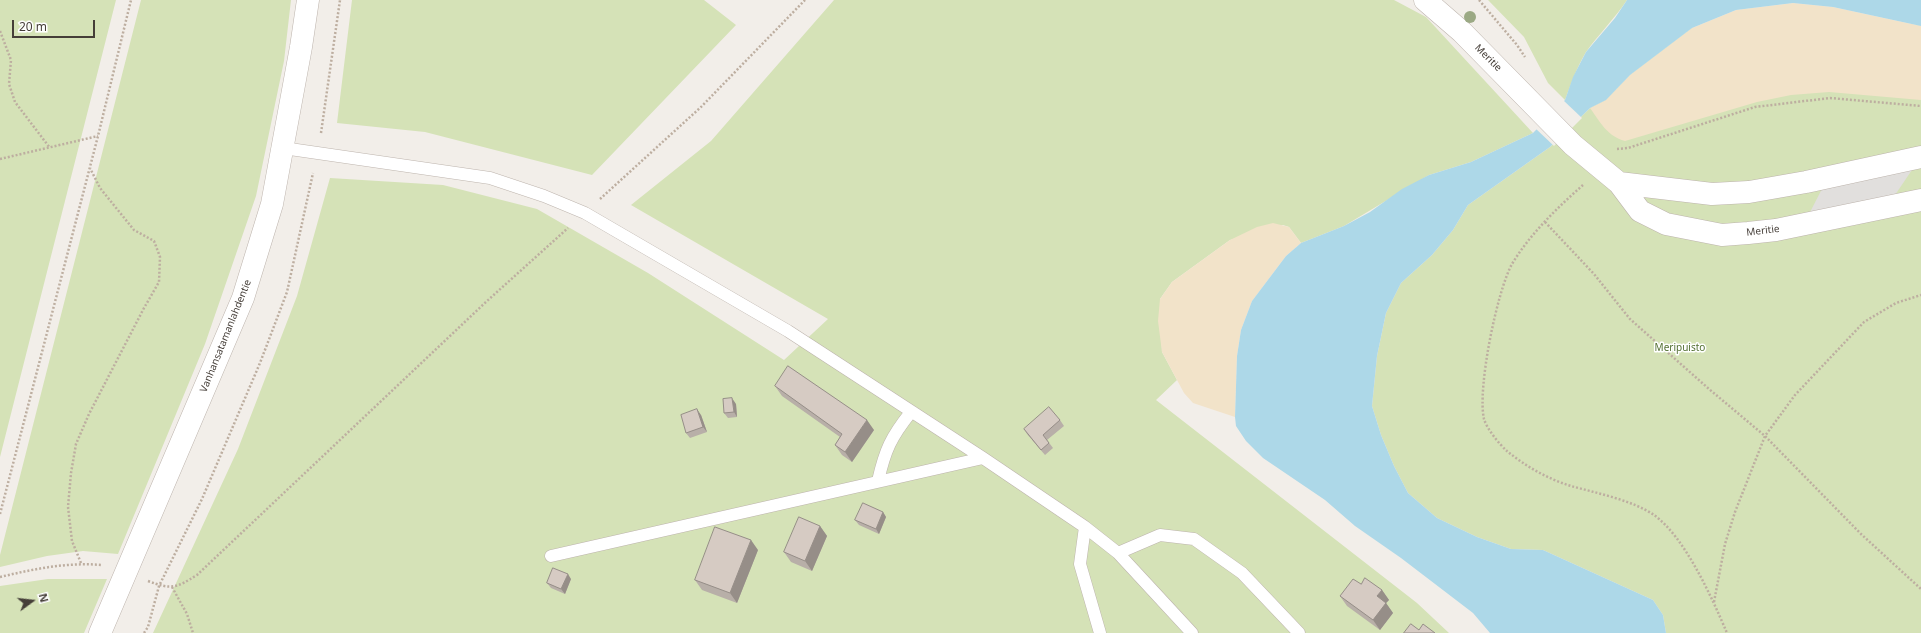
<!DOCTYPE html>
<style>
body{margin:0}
#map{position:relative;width:1921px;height:633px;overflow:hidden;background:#f2eee9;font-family:"Noto Sans",sans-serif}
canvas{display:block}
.north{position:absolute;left:12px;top:581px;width:40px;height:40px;-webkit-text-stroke:3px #fff;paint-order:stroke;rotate:75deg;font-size:11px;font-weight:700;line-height:16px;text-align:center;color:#453e38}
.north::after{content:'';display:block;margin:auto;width:14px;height:18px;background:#453e38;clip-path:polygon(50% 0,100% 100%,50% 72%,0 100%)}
.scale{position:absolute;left:12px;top:20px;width:83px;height:18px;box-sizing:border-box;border:2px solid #453e38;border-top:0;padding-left:5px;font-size:12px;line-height:14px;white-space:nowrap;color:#453e38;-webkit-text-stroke:3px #fff;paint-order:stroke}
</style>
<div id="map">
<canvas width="1921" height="633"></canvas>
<div class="north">N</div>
<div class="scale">20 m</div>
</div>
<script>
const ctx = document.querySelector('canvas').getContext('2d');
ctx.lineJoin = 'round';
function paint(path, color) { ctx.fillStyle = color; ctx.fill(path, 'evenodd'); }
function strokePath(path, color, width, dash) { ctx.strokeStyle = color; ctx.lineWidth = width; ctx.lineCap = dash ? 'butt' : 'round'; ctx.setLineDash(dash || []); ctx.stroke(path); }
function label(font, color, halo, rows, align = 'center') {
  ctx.font = font + ' "Noto Sans",sans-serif'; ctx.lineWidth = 3; ctx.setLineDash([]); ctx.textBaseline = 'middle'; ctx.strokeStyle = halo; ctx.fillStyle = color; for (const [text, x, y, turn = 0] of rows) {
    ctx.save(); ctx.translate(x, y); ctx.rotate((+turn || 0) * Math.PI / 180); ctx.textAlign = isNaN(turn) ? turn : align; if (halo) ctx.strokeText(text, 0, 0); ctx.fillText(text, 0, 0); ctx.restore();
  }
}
paint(new Path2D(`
 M0 0H116L0 457Z
 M141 0H291L284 61 256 196 205 344 118 554 83 551 47 556 0 567V555Z
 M352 0H704L736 25 592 175 425 132 337 123Z
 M834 0H1394L1426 17 1533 133 1471 162 1429 175 1344 226 1301 243 1289 227 1283 225 1230 240 1172 282 1160 299 1162 352 1177 380 1156 400 1417 603 1449 633H153L238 449 297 296 330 178 443 185 537 209 648 273 784 360 828 319 631 205 711 141Z
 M1488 0H1627C1615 18 1599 34 1586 52 1577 67 1571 84 1565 100L1548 83 1524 37Z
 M1896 22 1921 26V633H1666L1663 615 1653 600 1543 550 1511 549 1477 537 1437 518 1408 493 1394 466 1381 435 1372 406 1377 356 1386 313 1401 283 1432 255 1453 230 1468 205 1550 147 1590 108 1606 100 1630 75 1692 28Z
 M48 579H107L84 633H0V586Z`), '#d5e2b7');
paint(new Path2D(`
 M1793 3 1833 7 1921 26V100L1829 92 1791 95 1757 102 1625 141C1607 136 1600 122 1590 108L1606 100 1630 75 1692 28 1736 10Z
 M1273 223 1289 227 1301 243 1286 256 1252 301 1241 330 1237 356 1235 417 1193 403 1184 393 1162 352 1158 321 1160 299 1172 282 1230 240 1257 227Z`), '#f2e3c9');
paint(new Path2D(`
 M1916 164 1895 195 1807 218 1824 185Z`), '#e1dfdd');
paint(new Path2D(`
 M1627 0H1921V26L1833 7 1793 3 1736 10 1692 28 1630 75 1606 100 1590 108 1550 147 1468 205 1453 230 1432 255 1401 283 1386 313 1377 356 1372 406 1381 435 1394 466 1408 493 1437 518 1477 537 1511 549 1543 550 1653 600 1663 615 1666 633H1490L1473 613 1401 558 1355 526 1325 500 1263 458 1246 441 1236 426 1235 417 1237 356 1241 330 1252 301 1286 256 1301 243 1344 226 1370 212 1402 189 1429 175 1471 162 1533 133 1565 100 1573 77 1586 52 1615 18Z`), '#add8e8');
paint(new Path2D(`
 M1563 100 1582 118 1554 146 1535 128Z`), '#f2eee9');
const service = new Path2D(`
 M283 148 490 178 544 196 585 213 788 331 983 458 1085 527 1118 553 1192 633
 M878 481C885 450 891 437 911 412
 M1085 527 1080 564 1100 633
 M1118 553 1160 535 1194 539 1242 573 1299 633
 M551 556 983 458`);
const minor = new Path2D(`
 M1425 0 1462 32 1573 145 1619 183 1640 211 1666 224 1722 235 1748 233 1776 230 1921 200
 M1619 183 1712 194 1749 192 1806 182 1921 157`);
const tertiary = new Path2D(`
 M100 633 243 298 272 204 301 47 308 0`);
strokePath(service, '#bdb4ad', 13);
strokePath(minor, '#bdb4ad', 23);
strokePath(tertiary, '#bdb4ad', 23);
strokePath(new Path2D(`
 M1479 0 1517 45 1525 57
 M0 31 11 60 9 84 15 102 50 148
 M321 133 340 0
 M1617 149 1628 148 1755 107 1830 98 1921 106
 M0 159 98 136
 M1583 185C1557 208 1530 234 1512 264 1497 291 1477 389 1484 419 1487 429 1499 444 1507 451 1525 466 1548 479 1571 486 1596 493 1632 500 1654 515 1685 537 1712 598 1727 633
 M600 199 701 107 805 0
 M1545 222 1594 274 1630 319 1709 389 1765 436 1861 534 1921 589
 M0 514 98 136 131 0
 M81 563 72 541 68 507 71 473 76 444 89 414 144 308 159 282 160 257 154 241 134 230 100 188 90 168
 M0 577C34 569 67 562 102 565
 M148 581C172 590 176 588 197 575L487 301 568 228
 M172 587 187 614 193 633
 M1714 602 1725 544 1735 512 1765 436 1795 395 1864 322 1896 303 1921 295
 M144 633 148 627 159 586 202 499 260 363 287 292 313 173`), '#bdaea0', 2.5, [2, 2]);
strokePath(service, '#fff', 12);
strokePath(minor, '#fff', 22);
strokePath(tertiary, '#fff', 22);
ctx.fillStyle = '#9ba984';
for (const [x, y] of [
 [1470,17]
]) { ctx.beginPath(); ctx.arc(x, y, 6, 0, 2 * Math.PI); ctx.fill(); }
paint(new Path2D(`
 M775 386 874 430 852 462 842 455 835 445 840 437 782 396Z
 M736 404 737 417 728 418 724 413Z
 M701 415 707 432 690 438 686 433Z
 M1060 420 1064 426 1047 440 1053 448 1045 455 1027 434 1024 429Z
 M883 512 886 517 879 534 859 525 855 520Z
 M820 526 827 536 812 571 791 562 784 552Z
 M758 550 737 603 702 590 695 580Z
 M571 579 565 594 551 588 547 583Z
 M1361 584 1382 590 1389 600 1386 603 1393 613 1380 630 1347 606 1340 596Z`), '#b8afa8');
paint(new Path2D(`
 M732 398 736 404 737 417 734 412Z
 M697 409 701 415 707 432 703 427Z
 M867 420 874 430 852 462 845 452Z
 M883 512 886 517 879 534 876 529Z
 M820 526 827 536 812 571 805 561Z
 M751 540 758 550 737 603 730 593Z
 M568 574 571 579 565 594 561 589Z
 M1382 590 1389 600 1386 603 1393 613 1380 630 1373 620 1377 596Z`), '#968e88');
const building = new Path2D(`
 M788 366 867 420 845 452 835 445 842 434 775 386Z
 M732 398 734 412 724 413 723 399Z
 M1049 407 1060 420 1043 435 1049 443 1041 450 1024 429Z
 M697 409 703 427 686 433 681 415Z
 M863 503 883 512 876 529 855 520Z
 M799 517 820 526 805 561 784 552Z
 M715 527 751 540 730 593 695 580Z
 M553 568 568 574 561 589 547 583Z
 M1365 578 1382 590 1377 596 1386 603 1373 620 1340 596 1353 579 1361 584Z
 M1411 624 1419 630 1423 624 1435 633H1404Z`);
paint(building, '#d6cbc3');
strokePath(building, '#968e88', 1);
label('10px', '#453e38', '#fff', [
 ["Meritie",1488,58,45],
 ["Meritie",1763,231,-7],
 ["Vanhansatamanlahdentie",226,336,-68]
]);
label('10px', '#537032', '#fff', [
 ["Meripuisto",1680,348]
]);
</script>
